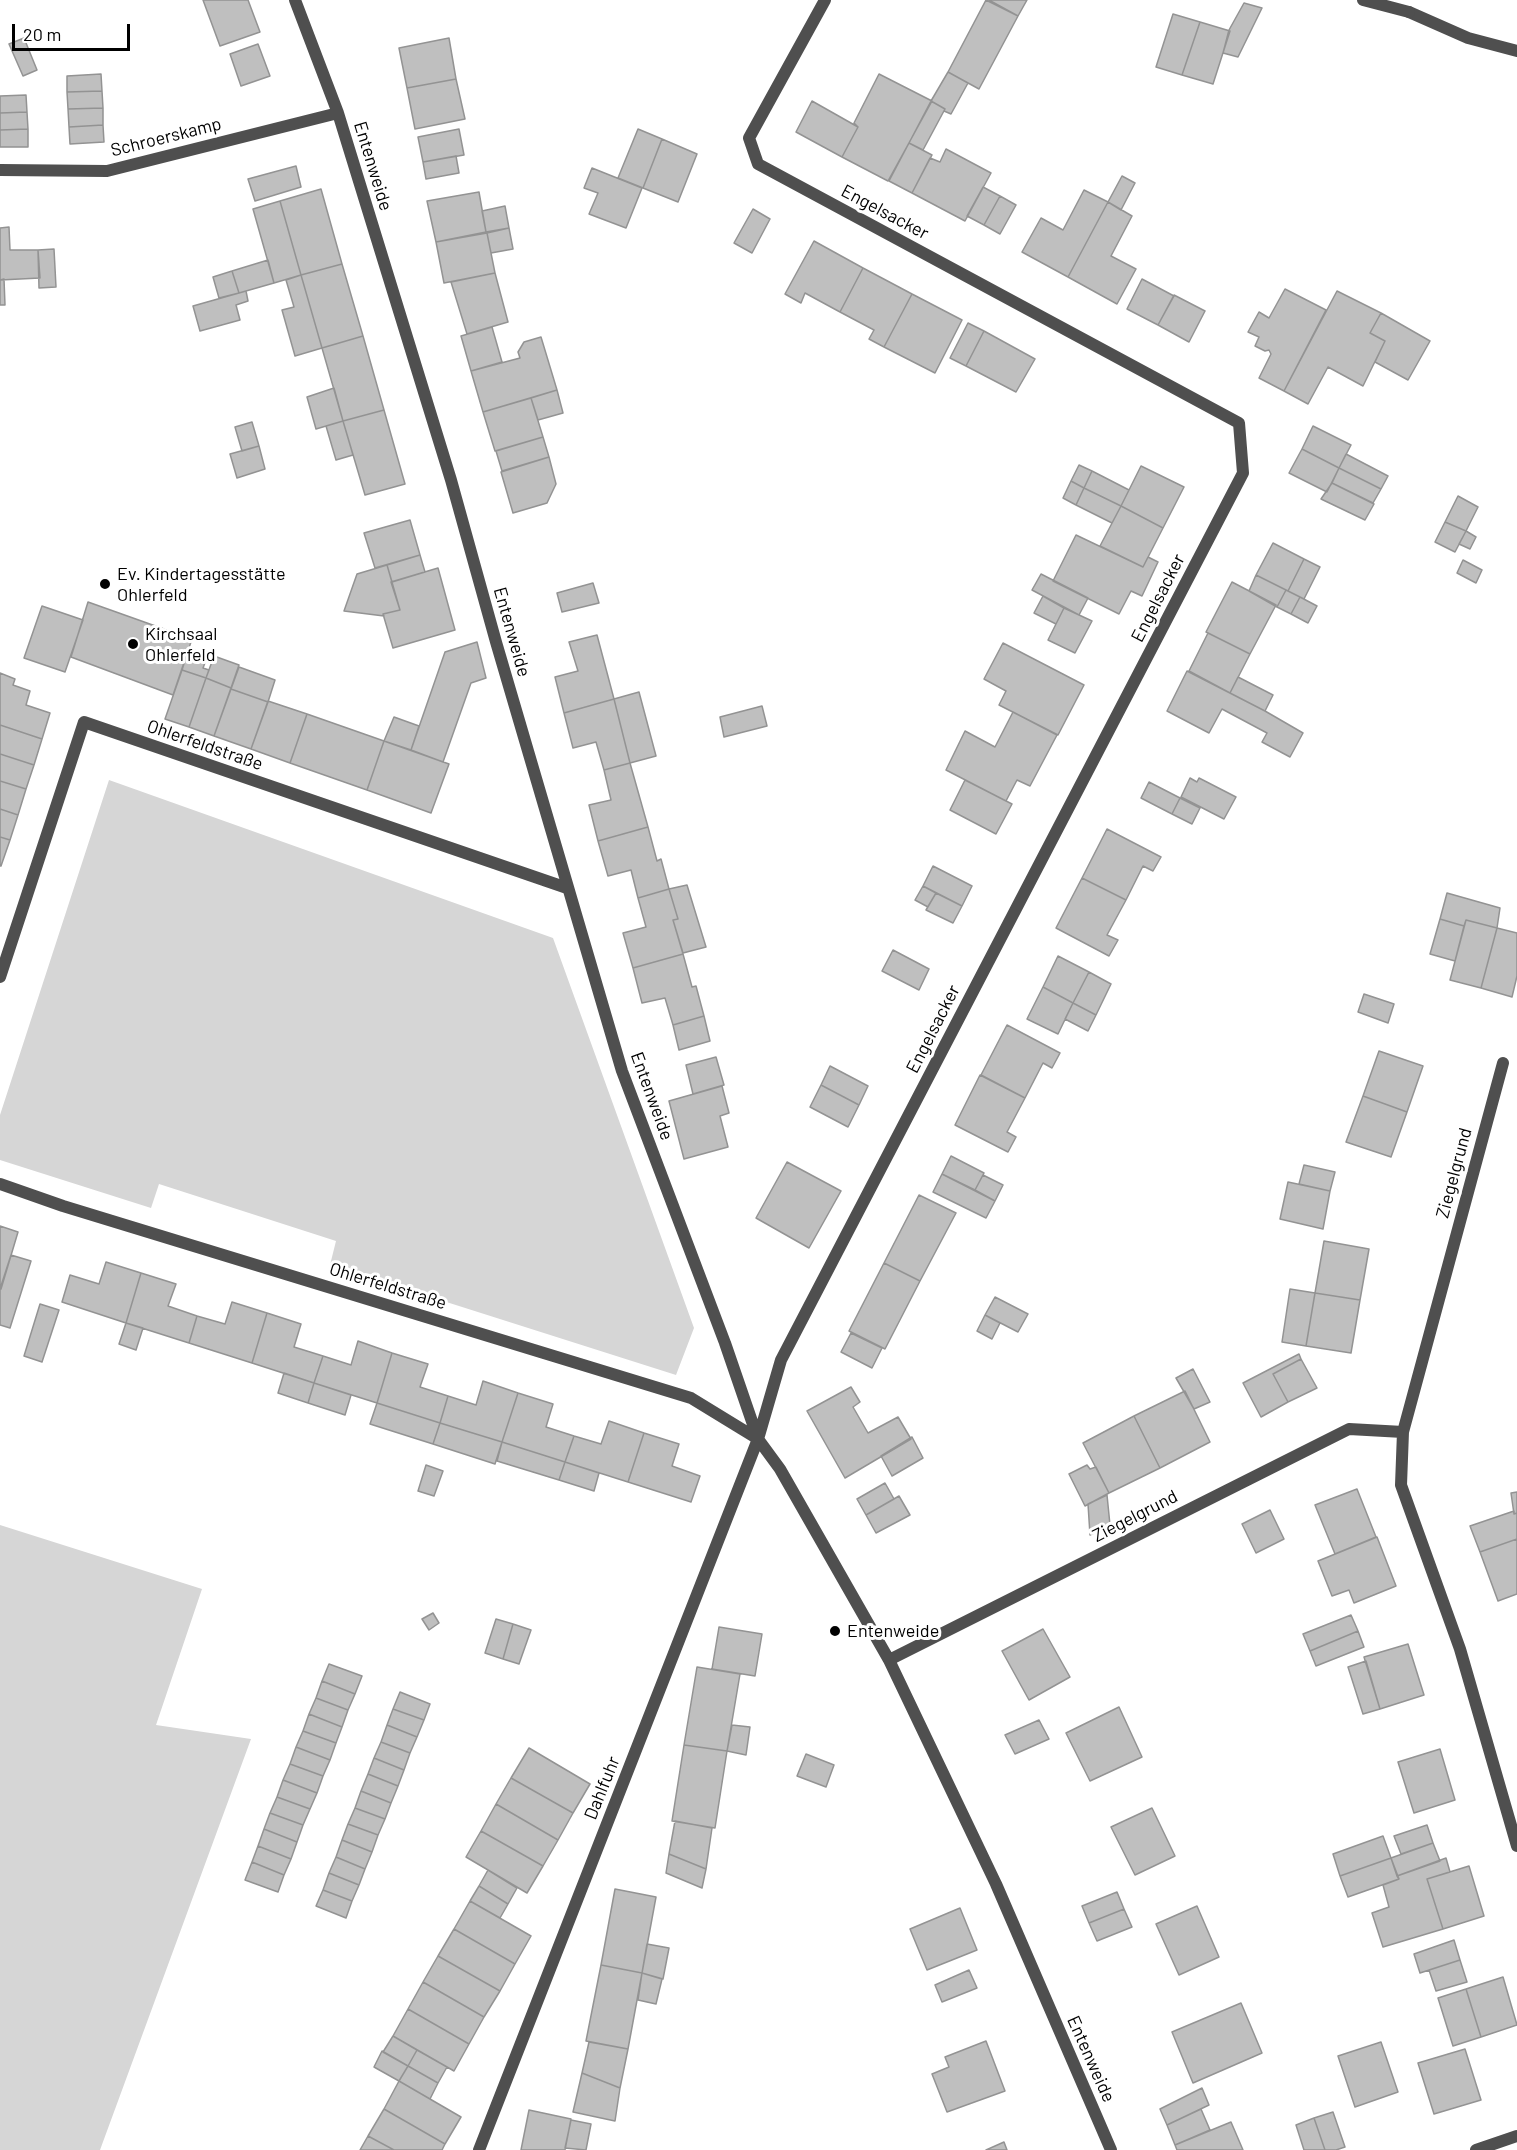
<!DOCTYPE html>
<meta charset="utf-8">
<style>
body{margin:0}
#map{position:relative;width:1517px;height:2150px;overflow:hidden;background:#fff;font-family:Barlow,sans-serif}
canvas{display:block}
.scale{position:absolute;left:12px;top:24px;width:118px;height:27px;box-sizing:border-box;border:3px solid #000;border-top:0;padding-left:8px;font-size:18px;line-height:21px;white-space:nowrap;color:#000;-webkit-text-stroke:4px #fff;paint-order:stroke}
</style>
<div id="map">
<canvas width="1517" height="2150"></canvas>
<div class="scale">20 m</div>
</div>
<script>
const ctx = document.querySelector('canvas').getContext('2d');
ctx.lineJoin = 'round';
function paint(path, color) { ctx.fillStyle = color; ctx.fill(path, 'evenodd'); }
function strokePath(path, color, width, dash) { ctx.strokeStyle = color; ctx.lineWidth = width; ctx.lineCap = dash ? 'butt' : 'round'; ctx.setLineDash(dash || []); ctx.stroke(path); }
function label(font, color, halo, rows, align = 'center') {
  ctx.font = font + ' Barlow,sans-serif'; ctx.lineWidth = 6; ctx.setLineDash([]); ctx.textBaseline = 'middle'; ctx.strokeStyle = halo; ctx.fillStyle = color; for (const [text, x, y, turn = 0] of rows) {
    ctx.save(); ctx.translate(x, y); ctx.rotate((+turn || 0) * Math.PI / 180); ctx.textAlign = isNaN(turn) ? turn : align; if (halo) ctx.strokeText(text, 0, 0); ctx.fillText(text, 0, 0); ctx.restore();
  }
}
paint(new Path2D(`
 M109 780 553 938 694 1328 676 1375 330 1265 336 1241 159 1184 151 1208 0 1160V1115Z
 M0 1525 202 1589 156 1725 251 1739 100 2150H0Z`), '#d6d6d6');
const building = new Path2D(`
 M203 0H248L260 32 220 46Z
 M986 0 1018 16 979 89 948 72Z
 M989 0H1027L1018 16Z
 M1244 3 1262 8 1238 57 1223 53 1229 30Z
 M1173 14 1200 22 1182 75 1156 67Z
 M1200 22 1230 31 1213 84 1182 75Z
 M24 38 37 70 23 76 9 44Z
 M449 38 456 79 407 88 399 48Z
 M258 44 270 76 241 86 230 54Z
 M948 72 968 83 951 114 944 111 945 109 931 101Z
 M101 74 102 91 67 92V76Z
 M879 74 932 101 888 181 842 157 858 127 854 123Z
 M456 79 465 119 415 129 407 88Z
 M102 91 103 108 68 109 67 92Z
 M26 95 27 112 0 113V96Z
 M812 101 858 127 842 157 796 132Z
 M931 101 945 109 923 150 909 143Z
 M103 108V125L69 127 68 109Z
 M27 112 28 129 0 130V113Z
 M103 125 104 142 70 144 69 127Z
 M28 129V147H0V130Z
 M459 129 464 155 423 162 418 137Z
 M638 129 662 139 643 188 618 178Z
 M662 139 697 154 678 202 643 188Z
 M909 143 932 155 912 193 889 181Z
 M946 149 991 173 965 221 912 193 930 158 940 162Z
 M456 156 459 173 426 179 423 162Z
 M296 166 301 187 255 201 248 179Z
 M592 168 642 188 626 228 589 214 598 193 584 188Z
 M1122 176 1135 183 1121 210 1108 202Z
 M983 187 1000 196 984 225 967 216Z
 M321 189 342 264 301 275 280 201Z
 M1084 190 1108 202 1068 277 1022 252 1041 218 1063 230Z
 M479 192 486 232 436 242 427 201Z
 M1000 196 1016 205 1000 234 984 225Z
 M280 201 301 275 274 283 253 209Z
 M1108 202 1132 216 1111 256 1136 269 1117 304 1068 277Z
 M505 206 509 228 486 232 482 211Z
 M753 209 770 219 752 253 734 243Z
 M9 227 10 250H38L40 278 0 280V228Z
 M509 228 513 249 491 253 487 233Z
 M487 233 495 273 444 283 436 242Z
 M814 241 863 268 840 312 805 293 801 303 785 294Z
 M54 249 56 287 39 288 38 250Z
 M268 260 274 283 239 293 232 271Z
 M342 264 363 336 322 348 301 275Z
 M863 268 912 294 884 347 869 339 874 330 840 312Z
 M232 271 239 293 219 298 213 277Z
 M495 273 508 322 467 334 451 282Z
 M301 275 322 348 295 356 282 310 294 307 286 280Z
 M4 279 5 305H0V280Z
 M1142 279 1174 296 1158 325 1127 309Z
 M1285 289 1326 310 1284 391 1259 378 1271 354 1269 350 1265 351 1255 346 1259 337 1248 332 1259 312 1269 318Z
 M246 291 248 301 236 305 240 320 200 331 193 306Z
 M1337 291 1381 313 1370 333 1385 341 1363 386 1328 367 1308 404 1284 391Z
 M912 294 962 320 935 373 884 347Z
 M1174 295 1205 311 1189 342 1158 325Z
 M1381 313 1430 341 1408 380 1375 362 1385 341 1370 333Z
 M968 323 984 331 966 366 950 358Z
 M492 327 502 362 471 371 461 336Z
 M984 331 1035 359 1016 392 966 366Z
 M363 336 384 410 343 421 322 348Z
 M541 337 557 390 483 412 471 371 520 358 518 352 524 342Z
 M334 388 343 421 316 429 307 397Z
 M557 390 563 413 538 420 531 398Z
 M531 398 543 437 495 451 483 412Z
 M384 410 405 484 365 495 343 421Z
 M343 421 353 455 336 460 326 426Z
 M252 422 259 446 242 451 235 427Z
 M1313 426 1351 445 1339 468 1302 449Z
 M543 437 549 457 502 471 496 451Z
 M259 446 265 469 237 478 230 454Z
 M1302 449 1339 468 1327 492 1289 473Z
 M1346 454 1388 476 1381 489 1339 468Z
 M549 457 556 484 547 503 513 513 501 472Z
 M1079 465 1092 471 1084 488 1071 481Z
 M1141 466 1184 487 1163 528 1121 506Z
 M1339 468 1381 489 1373 503 1332 483Z
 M1092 471 1129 490 1121 506 1084 488Z
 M1071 481 1084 488 1076 505 1063 498Z
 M1332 483 1374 504 1365 520 1321 499Z
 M1084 488 1121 506 1112 523 1076 505Z
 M1458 496 1478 507 1466 531 1445 522Z
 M1121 506 1163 528 1143 567 1100 546Z
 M410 520 420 555 375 568 364 533Z
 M1445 522 1466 531 1455 552 1435 542Z
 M1466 531 1476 537 1470 549 1459 544Z
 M1076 535 1143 567 1148 557 1158 562 1142 596 1131 591 1119 614 1053 581Z
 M1273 543 1304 559 1288 591 1256 575Z
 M420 555 425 572 392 582 387 565Z
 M1304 559 1320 567 1304 599 1288 591Z
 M1463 560 1482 570 1476 583 1457 573Z
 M387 565 400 610 383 614 384 616 344 611 357 574Z
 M438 568 455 630 393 648 383 614 400 610 391 582Z
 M1041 574 1088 598 1079 615 1032 590Z
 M1256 575 1286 590 1277 607 1249 591Z
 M1232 582 1276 605 1250 654 1206 632Z
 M593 583 599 603 562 612 557 593Z
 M1286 590 1300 597 1291 614 1277 607Z
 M1043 596 1064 608 1056 624 1034 613Z
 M1300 597 1317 606 1308 623 1291 614Z
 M88 602 192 639 173 695 71 657Z
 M42 606 83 620 65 672 24 658Z
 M1064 608 1092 621 1075 653 1048 640Z
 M1208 633 1250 654 1230 693 1189 671Z
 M597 635 614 699 564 713 555 677 578 671 569 642Z
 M477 642 486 678 471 683 443 762 411 750 445 652Z
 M1003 643 1084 685 1058 735 999 705 1006 691 984 679Z
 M189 648 208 655 203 668 209 670 206 678 182 670Z
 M214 656 239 665 231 688 206 678Z
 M239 667 275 680 268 702 231 689Z
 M182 670 206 678 189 727 165 719Z
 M1187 671 1265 711 1303 733 1290 757 1262 742 1267 733 1222 709 1209 733 1167 711Z
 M0 673 15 679 13 685 30 691 26 705 50 713 42 739 0 725Z
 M1238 677 1273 695 1265 711 1230 693Z
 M206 678 231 688 214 736 189 727Z
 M231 689 268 702 251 749 214 736Z
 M639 692 656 756 630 763 614 699Z
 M614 699 630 763 604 770 596 742 573 748 564 713Z
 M268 701 307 714 290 763 251 749Z
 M762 706 767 726 724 737 720 717Z
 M1013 712 1057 735 1030 786 1017 780 1006 801 946 770 965 731 995 747Z
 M307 714 384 741 367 790 290 763Z
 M394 717 419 726 411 750 384 741Z
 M0 725 42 739 34 765 0 754Z
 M384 741 449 764 431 813 367 790Z
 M0 754 34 765 26 789 0 781Z
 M630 763 648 827 598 841 589 805 611 800 604 770Z
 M1190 778 1197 782 1199 778 1236 797 1224 819 1181 797Z
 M965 780 1012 804 996 834 950 810Z
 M0 781 26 789 18 815 0 809Z
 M1149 782 1180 798 1172 814 1141 798Z
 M1180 798 1200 808 1192 824 1172 814Z
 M0 809 18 815 10 840 0 837Z
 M648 827 657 861 661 859 669 889 638 898 631 870 608 876 598 841Z
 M1107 829 1161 857 1153 871 1143 866 1126 900 1082 878Z
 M0 837 10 840 1 866H0Z
 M933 866 972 886 962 906 923 886Z
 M1082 878 1126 900 1107 935 1118 940 1109 956 1056 928Z
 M687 885 706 947 683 953 673 920 678 919 669 889Z
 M923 886 936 893 928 907 915 900Z
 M669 889 678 919 673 920 683 954 633 968 623 933 646 927 638 898Z
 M936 893 962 906 953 923 926 910Z
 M1447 893 1500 908 1497 928 1466 920 1464 926 1440 919Z
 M1440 919 1464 926 1455 961 1430 954Z
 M1466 920 1497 928 1481 988 1450 980Z
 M1497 928 1517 933V976L1512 997 1481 988Z
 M893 950 929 969 919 990 882 971Z
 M683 954 692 987 696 986 704 1016 673 1025 665 998 642 1003 633 968Z
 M1058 956 1089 972 1073 1003 1043 987Z
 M1089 972 1111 984 1096 1015 1073 1003Z
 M1043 987 1073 1003 1058 1034 1027 1019Z
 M1364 994 1394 1004 1388 1023 1358 1012Z
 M1073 1003 1096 1015 1088 1031 1065 1019Z
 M704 1016 710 1041 679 1050 673 1025Z
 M1007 1025 1060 1053 1052 1068 1043 1063 1025 1098 981 1075Z
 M1379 1051 1423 1066 1407 1112 1363 1096Z
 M716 1057 724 1085 693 1094 686 1065Z
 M830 1066 868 1086 859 1105 821 1085Z
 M980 1075 1025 1098 1007 1132 1016 1137 1008 1152 955 1125Z
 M821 1085 859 1105 848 1127 810 1107Z
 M722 1086 729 1113 720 1116 728 1147 684 1159 669 1101Z
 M1363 1096 1407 1112 1391 1157 1346 1142Z
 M951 1156 984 1173 975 1190 942 1174Z
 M787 1162 841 1191 809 1248 756 1218Z
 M1304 1165 1335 1172 1330 1191 1299 1184Z
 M942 1174 995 1201 986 1218 933 1192Z
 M983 1175 1003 1185 995 1201 975 1190Z
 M1288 1182 1330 1191 1323 1229 1280 1219Z
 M919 1195 956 1213 920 1281 884 1263Z
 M0 1226 18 1232 1 1289H0Z
 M1324 1241 1369 1249 1360 1300 1315 1293Z
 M11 1255 31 1261 10 1328 0 1325V1289Z
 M106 1262 141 1273 126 1323 62 1302 70 1275 99 1284Z
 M884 1263 920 1281 885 1349 849 1331Z
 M141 1273 176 1284 168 1306 197 1316 189 1343 126 1323Z
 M1290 1289 1315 1293 1306 1346 1282 1342Z
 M1315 1293 1360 1300 1351 1353 1306 1346Z
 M995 1297 1028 1314 1018 1332 985 1315Z
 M232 1302 267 1313 252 1363 189 1343 197 1316 225 1324Z
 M40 1304 59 1310 42 1362 24 1356Z
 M267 1313 301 1324 294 1347 323 1356 314 1383 252 1363Z
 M985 1315 1000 1323 992 1339 977 1331Z
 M126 1323 143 1328 136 1350 119 1344Z
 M851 1333 882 1348 872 1368 841 1352Z
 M358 1341 392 1353 377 1403 314 1383 323 1356 351 1365Z
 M392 1353 428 1364 420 1387 448 1396 440 1423 377 1403Z
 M1299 1354 1301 1359 1273 1374 1288 1402 1261 1417 1243 1383Z
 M1301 1359 1317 1388 1288 1402 1273 1374Z
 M1193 1369 1210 1402 1194 1409 1176 1378Z
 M284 1373 314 1383 308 1403 278 1393Z
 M483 1381 518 1393 502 1442 440 1423 448 1396 476 1405Z
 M314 1383 351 1395 345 1415 308 1403Z
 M851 1387 860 1402 853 1407 868 1433 898 1417 911 1439 845 1478 807 1411Z
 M1185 1391 1210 1442 1160 1468 1134 1416Z
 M518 1393 553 1404 546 1427 574 1436 565 1462 502 1442Z
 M377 1403 440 1423 433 1444 370 1424Z
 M1134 1416 1160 1468 1109 1493 1083 1443Z
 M609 1421 644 1433 628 1482 565 1462 574 1436 601 1444Z
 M440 1423 502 1442 495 1464 433 1444Z
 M644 1433 679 1444 672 1466 700 1476 691 1502 628 1482Z
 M912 1437 923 1458 892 1476 881 1456Z
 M502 1442 565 1462 559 1480 497 1461Z
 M565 1462 599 1473 594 1491 559 1480Z
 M426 1465 443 1471 434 1496 418 1491Z
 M1087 1465 1090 1469 1096 1467 1109 1493 1085 1506 1069 1474Z
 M885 1483 894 1499 866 1515 857 1499Z
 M1357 1489 1376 1537 1335 1554 1315 1505Z
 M1517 1492V1513L1514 1514 1511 1493Z
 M1107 1495 1110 1525 1090 1535 1088 1504Z
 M899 1496 910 1515 876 1533 866 1515Z
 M1270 1510 1284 1539 1256 1553 1242 1524Z
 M1514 1511V1514L1517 1513V1539L1480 1552 1470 1526Z
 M1377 1537 1396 1586 1354 1603 1349 1590 1332 1596 1318 1561Z
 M1517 1539V1594L1498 1601 1480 1552Z
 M433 1613 439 1623 429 1630 422 1619Z
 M1351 1615 1358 1631 1310 1651 1303 1634Z
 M496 1619 513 1624 503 1659 485 1653Z
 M513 1624 531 1630 519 1664 503 1659Z
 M719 1627 762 1634 755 1676 712 1669Z
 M1043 1629 1070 1677 1029 1700 1002 1651Z
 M1358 1631 1364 1647 1316 1666 1310 1651Z
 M1408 1644 1424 1695 1380 1709 1364 1657Z
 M1366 1661 1380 1709 1363 1714 1348 1667Z
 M329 1664 362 1676 355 1694 322 1681Z
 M697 1667 740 1674 727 1751 684 1745Z
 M322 1681 355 1694 348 1710 316 1698Z
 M400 1692 430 1704 424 1720 393 1709Z
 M316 1698 348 1710 342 1727 309 1714Z
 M1119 1707 1142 1757 1090 1781 1066 1733Z
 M393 1709 424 1720 417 1737 387 1725Z
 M309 1714 342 1727 336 1743 303 1731Z
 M1039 1720 1049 1739 1015 1754 1005 1735Z
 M387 1725 417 1737 410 1753 381 1742Z
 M732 1725 750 1727 746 1755 727 1751Z
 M303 1731 336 1743 330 1760 296 1747Z
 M381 1742 410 1753 404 1770 374 1758Z
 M684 1745 727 1751 715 1828 672 1821Z
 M296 1747 330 1760 323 1776 290 1764Z
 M529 1748 590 1784 573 1813 511 1778Z
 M1440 1749 1455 1800 1414 1813 1398 1762Z
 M806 1754 834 1765 826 1787 797 1776Z
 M374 1758 404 1770 398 1786 368 1774Z
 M290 1764 323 1776 317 1793 283 1780Z
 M368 1774 398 1786 391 1803 361 1791Z
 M511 1778 573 1813 558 1840 496 1804Z
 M283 1780 317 1793 310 1809 277 1797Z
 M361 1791 391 1803 385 1819 355 1808Z
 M277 1797 310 1809 303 1825 270 1813Z
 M496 1804 558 1840 543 1866 481 1831Z
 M355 1808 385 1819 378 1835 348 1824Z
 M1152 1808 1175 1856 1135 1875 1111 1827Z
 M270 1813 303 1825 297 1842 264 1829Z
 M675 1821 712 1828 706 1869 669 1854Z
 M348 1824 378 1835 372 1852 342 1840Z
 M1427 1825 1433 1843 1401 1854 1394 1836Z
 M264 1829 297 1842 291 1859 258 1846Z
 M481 1831 543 1866 527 1893 466 1857Z
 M1383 1836 1391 1858 1340 1876 1333 1854Z
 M342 1840 372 1852 365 1869 336 1857Z
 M1433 1843 1440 1861 1397 1876 1391 1858Z
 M258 1846 291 1859 284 1875 252 1862Z
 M669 1854 706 1869 702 1888 666 1873Z
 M336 1857 365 1869 359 1885 329 1873Z
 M1391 1858 1399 1879 1348 1897 1340 1876Z
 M1446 1858 1450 1872 1427 1879 1443 1929 1383 1947 1372 1913 1389 1907 1383 1885 1399 1879 1397 1876Z
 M252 1862 284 1875 278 1892 245 1880Z
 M1469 1866 1484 1916 1443 1929 1427 1879Z
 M488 1870 517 1888 508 1904 479 1886Z
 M329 1873 359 1885 352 1901 323 1890Z
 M479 1886 508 1904 500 1918 470 1901Z
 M615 1889 656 1897 642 1973 601 1965Z
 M323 1890 352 1901 346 1918 316 1906Z
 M1117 1892 1124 1909 1089 1923 1082 1906Z
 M470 1901 531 1936 515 1964 454 1929Z
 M1197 1906 1219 1957 1179 1975 1156 1924Z
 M960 1908 977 1950 927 1970 910 1929Z
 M1124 1909 1132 1927 1097 1941 1089 1923Z
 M454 1929 515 1964 500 1991 438 1956Z
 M1454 1940 1460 1960 1420 1973 1414 1954Z
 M647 1944 669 1948 663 1979 642 1973Z
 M438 1956 500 1991 484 2017 423 1982Z
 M1460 1960 1467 1982 1436 1991 1429 1970Z
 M601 1965 642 1973 628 2049 586 2041Z
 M969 1970 977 1988 942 2002 935 1985Z
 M642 1973 662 1979 656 2004 638 2000Z
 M1503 1977 1517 2025 1481 2037 1466 1989Z
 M423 1982 484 2017 469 2044 408 2009Z
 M1466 1989 1481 2037 1453 2046 1438 1998Z
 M1241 2003 1262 2053 1193 2083 1172 2032Z
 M408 2009 469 2044 454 2071 393 2036Z
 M393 2036 417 2050 408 2066 383 2052Z
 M986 2041 1005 2091 947 2112 932 2074 949 2067 945 2057Z
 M589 2042 628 2049 620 2088 582 2073Z
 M1381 2042 1398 2092 1355 2107 1338 2056Z
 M1465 2049 1481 2100 1434 2114 1418 2063Z
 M417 2050 447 2067 438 2083 408 2066Z
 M382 2051 408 2066 399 2081 374 2067Z
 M408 2066 438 2083 430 2099 399 2081Z
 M582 2073 620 2088 615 2121 573 2112Z
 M399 2081 461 2117 445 2144 384 2109Z
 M1202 2088 1209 2105 1167 2125 1160 2109Z
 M384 2109 445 2144 442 2150H394L368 2136Z
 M1201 2109 1210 2130 1175 2145 1167 2125Z
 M529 2110 571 2119 565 2150H521Z
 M1333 2112 1345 2147 1336 2150H1325L1314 2118Z
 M1314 2118 1325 2150H1304L1296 2125Z
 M571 2120 591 2124 586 2150 565 2148Z
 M1231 2122 1243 2150H1177L1175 2145Z
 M368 2136 394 2150H360Z
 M1004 2142 1007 2150H986Z`);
paint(building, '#bfbfbf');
strokePath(building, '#939393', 1.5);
strokePath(new Path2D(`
 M1409 12 1468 38 1517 51`), '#4f4f4f', 12);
strokePath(new Path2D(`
 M295 0 338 113 451 480 496 642 622 1071 725 1343 758 1439 780 1469 889 1660 996 1884 1111 2150
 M1363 0 1409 12
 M0 170 107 171 338 113
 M0 977 84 722 567 888
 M0 1184 63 1206 691 1398 758 1439
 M1403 1432 1503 1063
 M889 1660 1349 1429 1403 1432 1401 1485 1460 1649 1517 1846
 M479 2150 758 1439 781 1360 1243 473 1239 423 758 164 749 138 825 0
 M1476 2150 1517 2136`), '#4f4f4f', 12);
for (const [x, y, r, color] of [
 [105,584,6,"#000"],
 [133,644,6,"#000"],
 [835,1631,6,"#000"]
]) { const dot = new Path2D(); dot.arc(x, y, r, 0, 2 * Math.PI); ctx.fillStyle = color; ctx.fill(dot); strokePath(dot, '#fff', 2); }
label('18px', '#000', '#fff', [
 ["Schroerskamp",166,137,-14],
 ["Entenweide",373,166,73],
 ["Engelsacker",885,212,28],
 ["Engelsacker",1158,598,-63],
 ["Entenweide",512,632,74],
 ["Ohlerfeldstraße",205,745,19],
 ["Engelsacker",933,1029,-63],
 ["Entenweide",652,1096,70],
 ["Ziegelgrund",1454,1173,-75],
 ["Ohlerfeldstraße",388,1286,17],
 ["Ziegelgrund",1135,1516,-27],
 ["Dahlfuhr",602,1788,-68],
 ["Entenweide",1091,2059,66]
]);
label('18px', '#000', '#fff', [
 ["Ev. Kindertagesstätte",117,574],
 ["Ohlerfeld",117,595],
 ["Kirchsaal",145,634],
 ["Ohlerfeld",145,655],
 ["Entenweide",847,1631]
], 'left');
</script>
